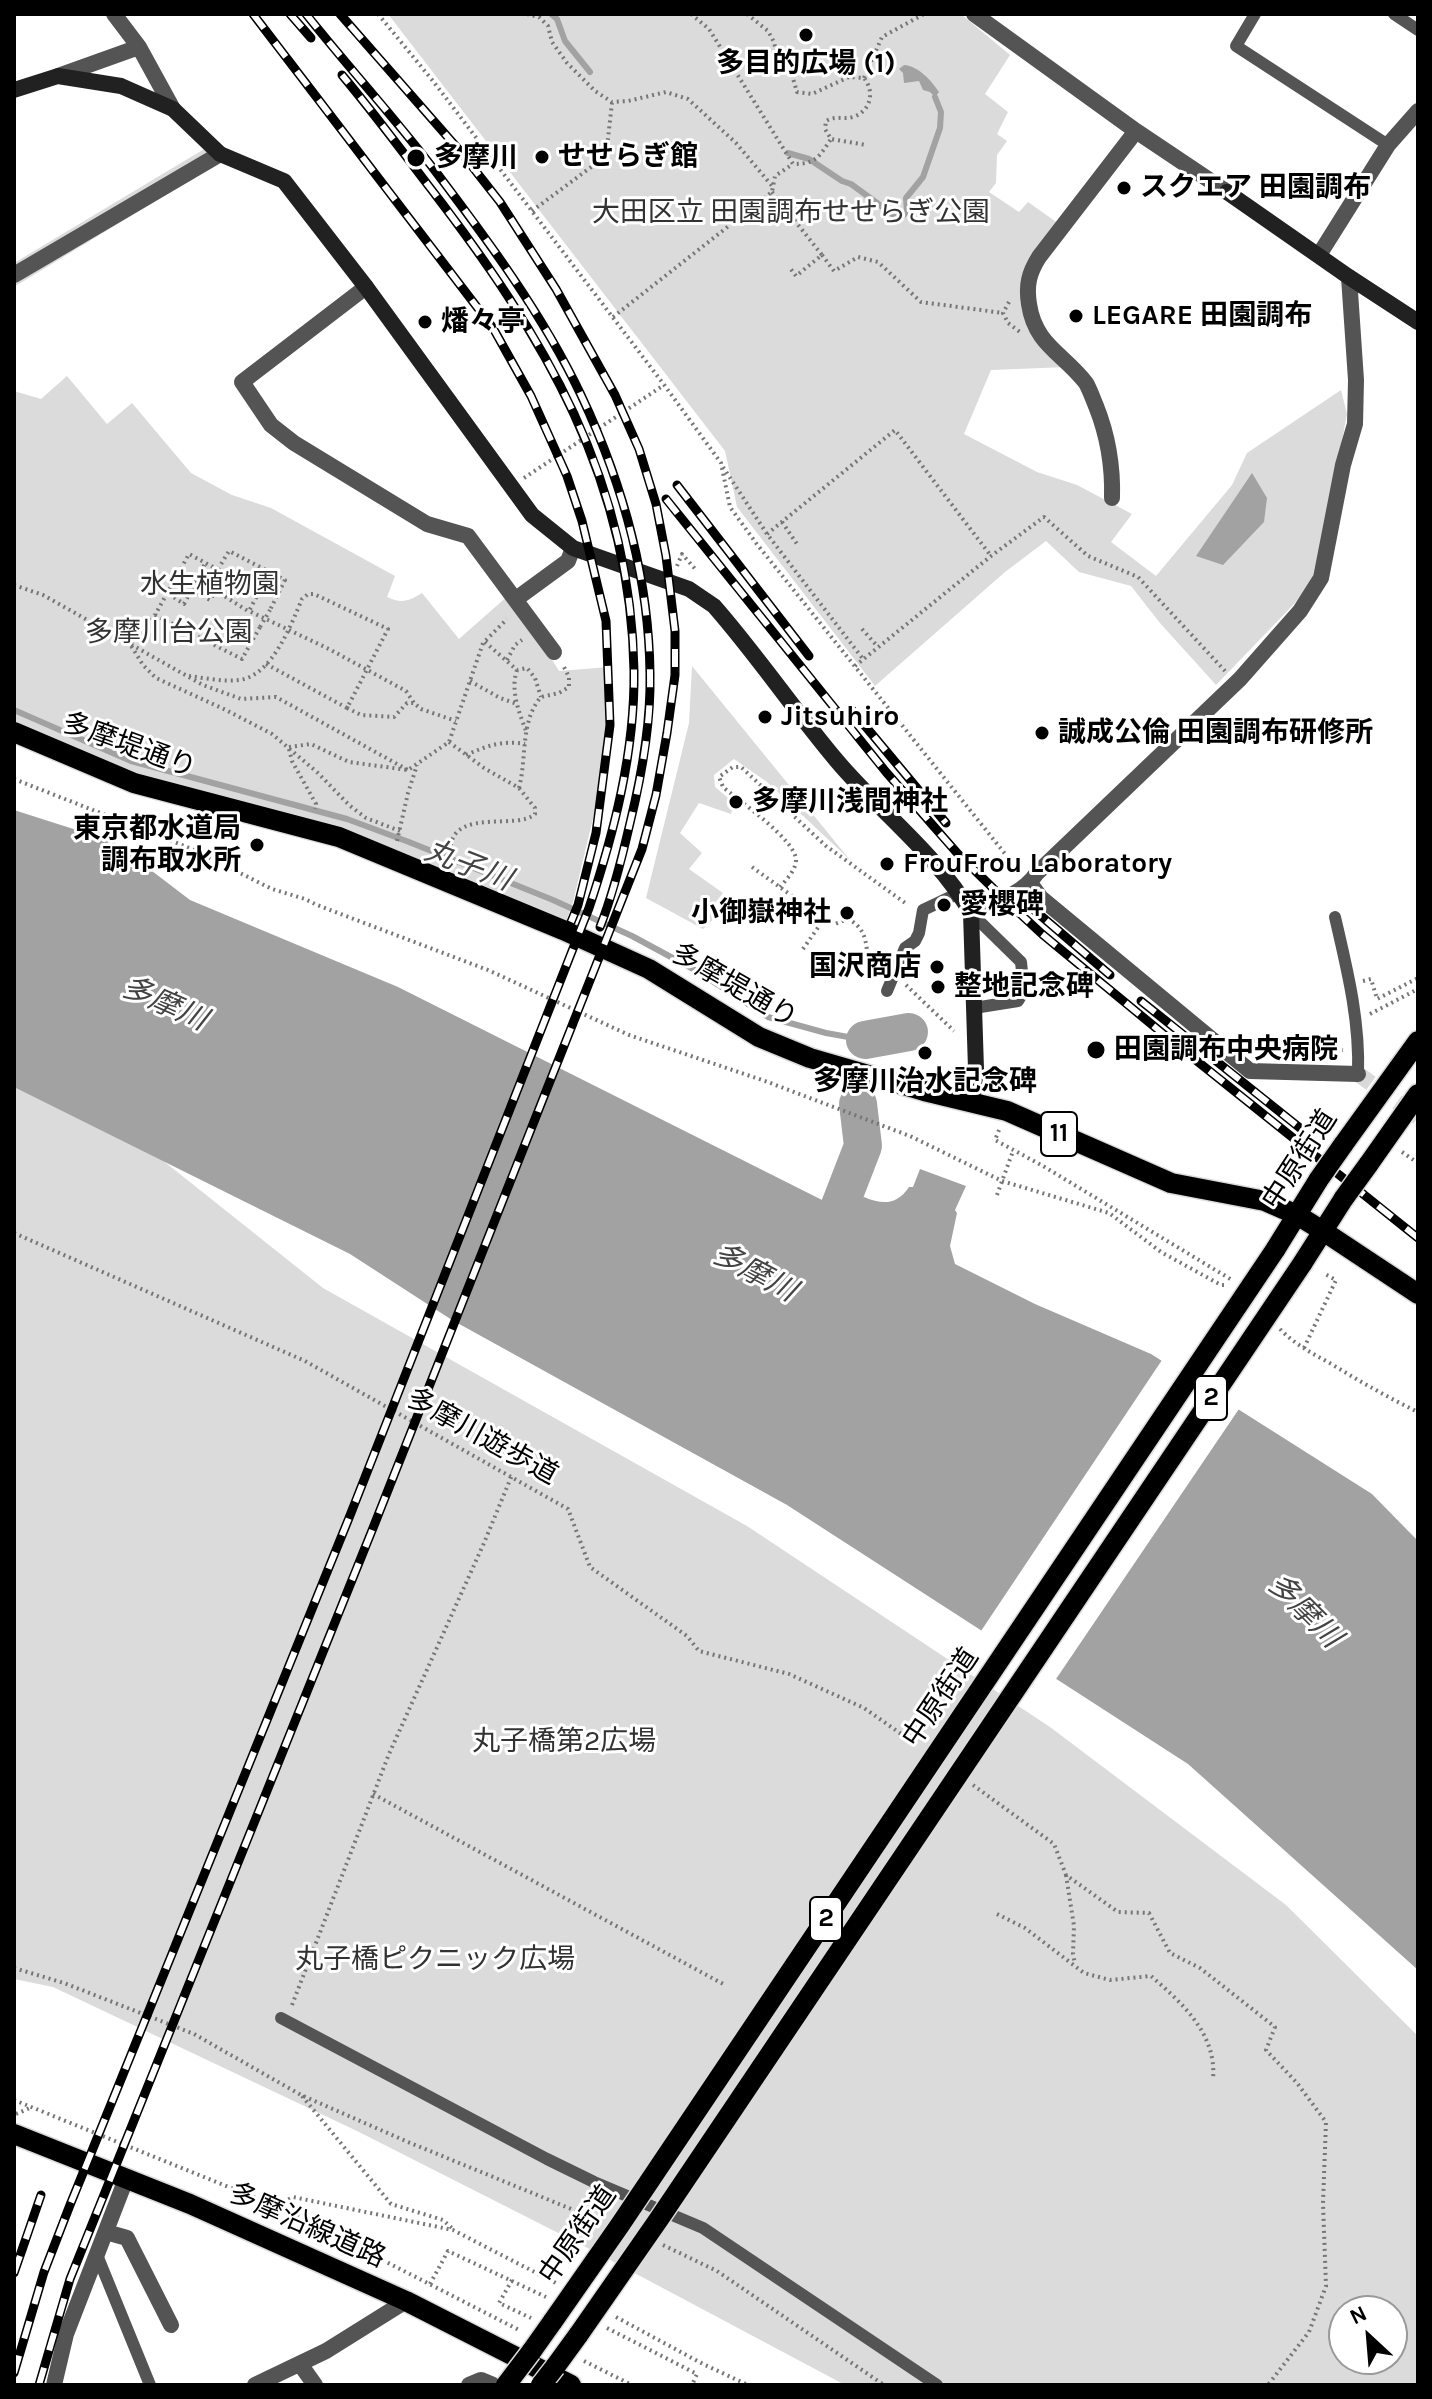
<!DOCTYPE html>
<meta charset="utf-8">
<style>
body{margin:0}
#map{position:relative;width:1432px;height:2399px;overflow:hidden;background:#fff;font-family:Karla,sans-serif}
canvas{display:block}
.frame{position:absolute;inset:0;border:16px solid #000;pointer-events:none}
.north{position:absolute;left:1328px;top:2295px;width:80px;height:80px;box-sizing:border-box;background:#fff;border:2px solid #999;border-radius:50%;rotate:334deg;font-size:22px;font-weight:700;line-height:32px;text-align:center;color:#000}
.north::after{content:'';display:block;margin:auto;width:28px;height:36px;background:#000;clip-path:polygon(50% 0,100% 100%,50% 72%,0 100%)}
</style>
<div id="map">
<canvas width="1432" height="2399"></canvas>
<div class="frame"></div>
<div class="north">N</div>
</div>
<script>
const ctx = document.querySelector('canvas').getContext('2d');
ctx.lineJoin = 'round';
function paint(path, color) { ctx.fillStyle = color; ctx.fill(path, 'evenodd'); }
function strokePath(path, color, width, dash) { ctx.strokeStyle = color; ctx.lineWidth = width; ctx.lineCap = dash ? 'butt' : 'round'; ctx.setLineDash(dash || []); ctx.stroke(path); }
function label(font, color, halo, rows, align = 'center') {
  ctx.font = font + ' Karla,"Noto Sans JP",sans-serif'; ctx.lineWidth = 6; ctx.setLineDash([]); ctx.textBaseline = 'middle'; ctx.strokeStyle = halo; ctx.fillStyle = color; for (const [text, x, y, turn = 0] of rows) {
    ctx.save(); ctx.translate(x, y); ctx.rotate((+turn || 0) * Math.PI / 180); ctx.textAlign = isNaN(turn) ? turn : align; if (halo) ctx.strokeText(text, 0, 0); ctx.fillText(text, 0, 0); ctx.restore();
  }
}
paint(new Path2D(`
 M388 14H961L1010 55 985 94 1008 112 997 134 1007 141 997 155 996 183 989 192 1019 212 1028 202 1062 226 1039 257 1031 320 1067 367 991 370 964 434 1037 472 1077 485 1132 514 1111 542 1156 576 1232 485 1247 453 1341 390 1347 414 1317 576 1294 604 1216 685 1160 623 1131 586 1079 572 1046 541 1005 572 875 686 737 507 725 451Z
 M211 145 228 157 14 287V263Z
 M67 376 107 424 132 403 191 473 232 495 271 508 395 576 387 597C402 604 409 601 422 593L459 639 511 593 559 671 609 667 607 760 573 902 563 930 339 837 134 783 14 732V391L41 399Z
 M692 666 850 860 767 782 734 759 714 775 715 787 734 803 731 814 699 803 680 833 702 853 689 869 723 893 714 904 721 912 703 929 646 898 689 723Z
 M14 1042 323 1288 747 1526 1050 1727 1286 1905 1418 2036V2385H845L580 2244 357 2131 53 1987 14 1979ZM1344 2311H1392V2359H1344Z`), '#dbdbdb');
paint(new Path2D(`
 M904 65C918 66 931 80 939 92L935 97 930 92 923 90 919 81 904 83 903 73 899 69Z
 M1252 473 1267 498 1264 522 1223 565 1196 556Z
 M14 810 114 842 190 900 398 987 838 1208 864 1197C883 1205 897 1205 909 1187H913L920 1169 966 1186 955 1210 957 1213 950 1246 955 1264 1035 1304 1151 1354 1372 1494 1418 1541V1970L1188 1764 787 1505 452 1320 350 1254 14 1087Z`), '#a2a2a2');
paint(new Path2D(`
 M1164 1357 1241 1406 1054 1682 979 1634Z`), '#fff');
strokePath(new Path2D(`
 M551 14 557 19 565 41 590 72
 M788 153 809 159 842 181 851 184 899 219 907 212 906 198 923 177 940 128 941 112 935 97
 M14 710 131 761 347 819 409 842 553 900 632 936 695 970 768 1017 826 1033 865 1040 867 1048`), '#a2a2a2', 6);
strokePath(new Path2D(`
 M865 1040 909 1032
 M820 1257 863 1146 858 1104`), '#a2a2a2', 38);
strokePath(new Path2D(`
 M1358 1074 1418 1117`), '#d9d9d9', 16, [16, 8]);
const primary = new Path2D(`
 M14 732 134 783 339 837 563 930 649 969 759 1037 810 1058 924 1091 1007 1111 1171 1183 1265 1201 1297 1215 1323 1231 1418 1294
 M1343 1145 1418 1041
 M1368 1165 1418 1094
 M1275 1250 1319 1179
 M1302 1264 1344 1198
 M14 2134 190 2204 406 2301 571 2385
 M531 2352 553 2321
 M555 2367 579 2334`);
strokePath(primary, '#dbdbdb', 23);
strokePath(new Path2D(`
 M378 14 433 81 665 386 721 463 730 507 756 543 1018 870
 M527 14 539 17 548 26 552 42 567 63 595 91 612 102 628 101 666 92 688 99 736 143 773 187
 M691 14 709 29 793 164C816 164 819 157 831 139
 M747 14 768 31 774 42 778 61 792 75 797 92 812 94 849 77 864 78C875 92 871 111 853 117 843 120 836 115 826 121L825 129 831 139 866 145
 M864 78 882 37 924 14
 M772 192 822 255 796 276 790 268
 M532 211 606 156 612 103
 M822 255 834 271 858 257 878 262 921 302 1003 313
 M1009 302 1003 313 1008 323 1020 332
 M613 317 772 192 775 176 793 164
 M723 467 767 534 863 659
 M524 478 664 385
 M782 522 797 544
 M767 534 895 430 991 556
 M677 566 682 554 697 571
 M218 569 229 551 285 580 270 610
 M14 585 43 595 203 685 241 699 276 697 408 770
 M192 590 210 600 216 591 248 611
 M169 594 184 604 206 562
 M155 615 242 659 260 627
 M862 629 878 647
 M485 642 517 670 527 668 535 678 541 697
 M507 660 515 645 522 640
 M855 666 991 556 1044 517 1088 556 1138 577 1225 671
 M517 670C510 690 519 712 526 731
 M189 676C205 678 223 682 239 680 272 676 291 625 302 599L308 594H314L388 629 347 708 266 664
 M470 681 500 698 517 704
 M347 708 361 715 394 717 407 703H414L421 709 456 721
 M449 742 484 768 519 788 535 808V814C518 830 458 809 451 844 450 849 451 857 451 863
 M289 747 311 744 349 762 408 770 449 742 483 643 507 619
 M289 749 292 761 316 804 315 809
 M466 755C486 746 503 740 525 744
 M14 779 192 849 272 889 305 899 317 905 488 970 629 1035 765 1081 910 1136 1002 1181 1109 1213 1161 1252 1221 1285H1227
 M519 788C527 758 520 721 541 697L559 693 569 687V677L563 665
 M400 831 366 818 349 805 318 773 272 734 226 710 156 678 143 665 130 644 155 615 189 554 259 592 249 611 329 649 406 691 414 703
 M397 841 408 793 417 765
 M752 867 824 919 835 924 848 919C862 926 866 937 867 952L875 958H882
 M780 887C786 880 796 870 796 860 796 840 738 800 723 787L719 777 733 767H741L826 846 908 905
 M803 949 824 919
 M1363 981 1371 979 1377 999 1418 978
 M906 985 954 1031
 M1370 1014 1418 989
 M1241 1039 1280 1045 1343 1050
 M999 1130 995 1140 1043 1166 1232 1280
 M1402 1152 1418 1163
 M997 1195 1013 1151
 M14 1233 305 1361 568 1509 590 1567 687 1636 699 1651 789 1674 864 1708 917 1745
 M1280 1329C1295 1345 1314 1354 1333 1365 1361 1382 1389 1398 1418 1412
 M1304 1348 1336 1280 1323 1273
 M973 1785 1054 1844 1066 1875 1118 1912 1149 1913 1170 1953 1200 1968 1275 2027 1266 2050 1297 2083 1326 2122 1323 2203 1326 2286 1309 2332 1268 2385
 M373 1794 725 1985
 M1066 1875 1074 1926 1073 1954 1075 1964
 M997 1914 1025 1928 1084 1973 1110 1980 1151 1976C1182 2003 1217 2034 1213 2079
 M14 1968 64 1983 194 2034 301 2095 408 2142 598 2220
 M292 2005 389 1754 484 1543 512 1475
 M302 2096 391 2204 443 2220 453 2229
 M14 2100 283 2209 521 2331
 M16 2114 32 2107
 M283 2209 285 2201 293 2197 453 2230 556 2283
 M663 2245 717 2271 884 2385
 M512 2280 499 2303 531 2318
 M430 2284 448 2251 546 2297
 M616 2317 703 2364 748 2385
 M607 2328 697 2374 692 2385
 M584 2361 632 2385`), '#767676', 4, [2, 4]);
strokePath(new Path2D(`
 M1255 14 1236 46 1388 145
 M1394 14 1418 30
 M971 913 1021 962 1024 991 1018 1001 974 1008
 M1335 917C1347 969 1360 1020 1358 1074
 M887 991 905 948 915 941 919 933 923 910 959 893
 M281 2018 547 2159 594 2182 703 2228 937 2385
 M97 2255 150 2385`), '#545454', 12);
strokePath(new Path2D(`
 M114 14 139 47 173 109
 M974 14 1136 131 1227 192
 M58 76 139 47
 M1319 255 1388 145 1418 111
 M14 275 220 154
 M366 287 242 382 271 425 294 443 427 524 468 536 554 652
 M1112 498C1113 465 1108 436 1096 406 1093 399 1090 390 1086 383 1063 353 1035 345 1029 304 1026 285 1029 273 1039 257L1136 131
 M516 599 568 561 573 548
 M1030 883 1041 898 1250 1071 1358 1074
 M971 913C994 903 1022 895 1037 873L1240 679 1300 611 1321 578 1343 465 1355 424 1356 380 1349 277
 M106 2232 127 2238 171 2325
 M300 2364 315 2385
 M54 2385 66 2334 126 2179
 M255 2385 326 2351 406 2301
 M469 2385 481 2380 493 2385`), '#545454', 16);
strokePath(new Path2D(`
 M14 90 58 76 121 86 173 109 220 154 284 181 366 287 532 515 573 548 689 589 714 606C757 655 794 710 837 761 880 812 937 854 971 913L976 1069 972 1102
 M1227 192 1349 277 1418 322`), '#212121', 16);
strokePath(primary, '#000', 20);
const rail = new Path2D(`
 M253 14 493 328 531 396 567 476 582 521 606 621 610 725 596 833 578 905 571 922
 M290 14 311 38
 M306 14C348 67 395 118 436 172 489 242 543 315 581 395 622 482 649 577 650 674 651 724 642 774 630 823 622 858 613 894 600 927
 M677 485 809 656
 M666 499 886 772 958 854 1004 899 1042 934 1167 1037 1418 1238
 M851 709 946 823
 M1019 897 1110 975
 M1141 1001 1300 1128
 M14 2273 41 2195
 M14 2373 44 2272 70 2205 349 1518 589 908C614 833 635 752 634 671 631 480 544 336 431 189 402 151 373 112 342 75
 M39 2385 70 2279 373 1528 642 849 656 795 667 733 675 675V631L666 556 656 504 639 449 615 395 556 289 500 202 460 151 340 14`);
strokePath(rail, '#000', 9);
strokePath(rail, '#fff', 6, [18]);
const primaryBridge = new Path2D(`
 M1319 1179 1343 1145
 M1344 1198 1368 1165
 M553 2321 620 2225 1275 1250
 M579 2334 659 2219 1302 1264
 M506 2385 531 2352
 M541 2385 555 2367`);
strokePath(primaryBridge, '#dbdbdb', 23, []);
strokePath(new Path2D(`
 M260 627 270 610`), '#767676', 4, [2, 4]);
strokePath(primaryBridge, '#000', 20);
for (const [x, y, r, color] of [
 [806,35,8,"#000"],
 [542,157,8,"#000"],
 [416,158,10,"#000"],
 [1124,188,8,"#000"],
 [1076,316,8,"#000"],
 [425,322,8,"#000"],
 [765,717,8,"#000"],
 [1042,733,8,"#000"],
 [736,802,8,"#000"],
 [257,845,8,"#000"],
 [887,864,8,"#000"],
 [944,905,8,"#000"],
 [847,913,8,"#000"],
 [937,967,8,"#000"],
 [938,987,8,"#000"],
 [1096,1050,10,"#000"],
 [925,1053,8,"#000"]
]) { const dot = new Path2D(); dot.arc(x, y, r, 0, 2 * Math.PI); ctx.fillStyle = color; ctx.fill(dot); strokePath(dot, '#fff', 3); }
for (const [x, y, w] of [
 [1059,1134,36],
 [1211,1398,32],
 [826,1919,32]
]) { const box = new Path2D(); box.roundRect(x - w / 2, y - 22, w, 44, 6); ctx.fillStyle = '#fff'; ctx.fill(box); strokePath(box, '#000', 2); }
label('bold 26px', '#000', null, [
 ["11",1059,1134],
 ["2",1211,1398],
 ["2",826,1919]
]);
label('bold 28px', '#000', '#fff', [
 ["多目的広場 (1)",806,64,"center"],
 ["せせらぎ館",558,157],
 ["多摩川",434,158],
 ["スクエア 田園調布",1140,188],
 ["LEGARE 田園調布",1092,316],
 ["燔々亭",441,322],
 ["Jitsuhiro",781,717],
 ["誠成公倫 田園調布研修所",1058,733],
 ["多摩川浅間神社",752,802],
 ["東京都水道局",241,829,"right"],
 ["調布取水所",241,861,"right"],
 ["FrouFrou Laboratory",903,864],
 ["愛櫻碑",960,905],
 ["小御嶽神社",831,913,"right"],
 ["国沢商店",921,967,"right"],
 ["整地記念碑",954,987],
 ["田園調布中央病院",1114,1050],
 ["多摩川治水記念碑",925,1082,"center"]
], 'left');
label('28px', '#323232', '#fff', [
 ["大田区立 田園調布せせらぎ公園",791,213],
 ["水生植物園",210,585],
 ["多摩川台公園",169,633],
 ["丸子橋第2広場",564,1742],
 ["丸子橋ピクニック広場",435,1960]
]);
label('28px', '#000', '#fff', [
 ["多摩堤通り",129,746,20],
 ["多摩堤通り",734,986,30],
 ["中原街道",1300,1160,-57],
 ["多摩川遊歩道",482,1437,29],
 ["中原街道",941,1698,-56],
 ["多摩沿線道路",307,2226,24],
 ["中原街道",578,2235,-55]
]);
label('italic 30px', '#434343', '#fff', [
 ["丸子川",468,866,21],
 ["多摩川",164,1004,24],
 ["多摩川",754,1273,28],
 ["多摩川",1304,1611,45]
]);
</script>
